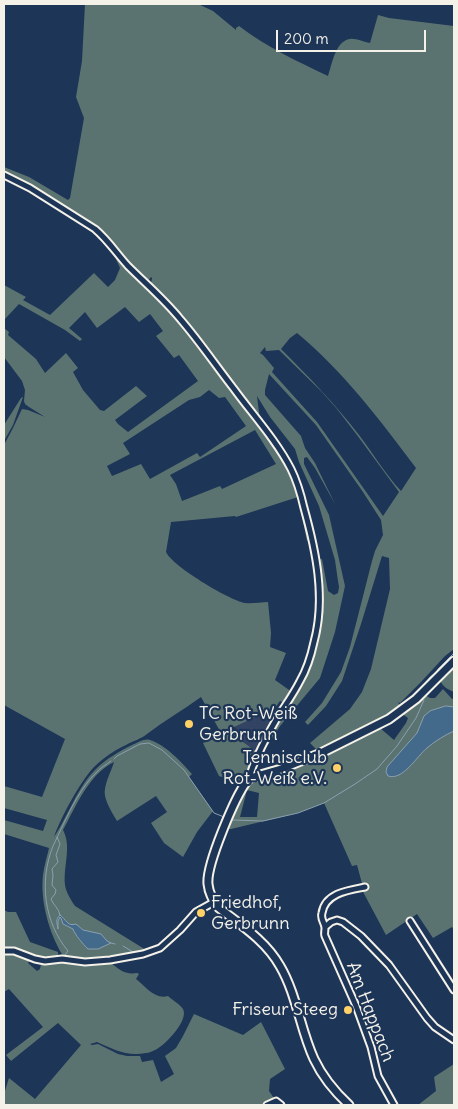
<!DOCTYPE html>
<meta charset="utf-8">
<style>
body{margin:0}
#map{position:relative;width:458px;height:1109px;overflow:hidden;background:#1d3557;font-family:Delius,sans-serif}
canvas{display:block}
.frame{position:absolute;inset:0;border:5px solid #f4f1e8;pointer-events:none}
.scale{position:absolute;left:276px;top:30px;width:150px;height:22px;box-sizing:border-box;border:2px solid #f4f1e8;border-top:0;padding-left:6px;font-size:15px;line-height:18px;white-space:nowrap;color:#f4f1e8;-webkit-text-stroke:4px #1d3557;paint-order:stroke}
</style>
<div id="map">
<canvas width="458" height="1109"></canvas>
<div class="frame"></div>
<div class="scale">200 m</div>
</div>
<script>
const ctx = document.querySelector('canvas').getContext('2d');
ctx.lineJoin = 'round';
function paint(path, color) { ctx.fillStyle = color; ctx.fill(path, 'evenodd'); }
function strokePath(path, color, width, dash) { ctx.strokeStyle = color; ctx.lineWidth = width; ctx.lineCap = dash ? 'butt' : 'round'; ctx.setLineDash(dash || []); ctx.stroke(path); }
function label(font, color, halo, rows, align = 'center') {
  ctx.font = font + ' Delius,sans-serif'; ctx.lineWidth = 4.5; ctx.setLineDash([]); ctx.textBaseline = 'middle'; ctx.strokeStyle = halo; ctx.fillStyle = color; for (const [text, x, y, turn = 0] of rows) {
    ctx.save(); ctx.translate(x, y); ctx.rotate((+turn || 0) * Math.PI / 180); ctx.textAlign = isNaN(turn) ? turn : align; if (halo) ctx.strokeText(text, 0, 0); ctx.fillText(text, 0, 0); ctx.restore();
  }
}
paint(new Path2D(`
 M263 712 272 721 257 752 243 742 234 726Z`), '#334364');
paint(new Path2D(`
 M85 4H198L213 11 236 30V28L239 26C266 47 297 61 328 76 332 65 335 41 350 39 355 38 364 42 370 43L378 15 389 18 454 26V649L445 656 421 682 400 703 398 702 401 708 389 717 319 752 310 743 350 709 362 692 371 669 390 589 389 558 382 556 361 624 342 681 326 706 308 725 305 722 322 703 341 672 350 647 372 561 375 551 383 535 381 520 363 492 316 425 269 374 265 390V395L301 436 305 448 315 463 335 504 315 468 307 457 304 458V464L329 515 345 586 335 632 320 678 280 726 268 745 266 743 273 729 296 693 320 626 317 560 322 559 328 591 334 595 338 593 339 587 338 581 335 560 319 506 299 462 295 449 270 417 257 396 260 421 169 304 162 294 152 286 151 284 152 278 151 277 148 281 119 253 117 247 112 242 4 173V167L29 177 68 200 70 198 84 118 76 97 82 61ZM297 333C343 371 380 420 416 468L401 491C385 474 373 453 359 435 335 404 309 377 281 349L290 338ZM265 347 266 351 279 350 322 392 337 409 357 435 399 492 383 516 317 422 272 372 274 368 263 355 260 353Z
 M103 239 162 301 192 336 276 448 292 472 303 507 309 539 307 541 298 497 236 517 235 516 171 522 166 552C172 566 229 600 245 603 252 604 261 602 268 602L271 633 270 647 286 653 275 680 292 692 285 703 280 701 275 708 221 733 201 697C183 710 164 721 147 734 141 739 133 741 126 745 115 750 103 758 94 767 80 782 61 817 54 837 69 815 77 787 97 768 106 759 120 751 132 745 137 743 145 738 150 740 166 745 181 762 192 774L189 777 213 811 197 832 183 857 164 843 151 823 167 812 156 796 117 821C113 814 107 805 105 796 103 786 111 772 114 762 89 774 76 806 63 830 72 847 63 866 65 885 66 892 71 900 75 906L146 950C127 957 78 965 62 954 49 933 40 900 43 875 44 866 47 857 49 848L4 834V820L43 831 47 820 4 808V786L42 797 65 739 4 705V445L13 428 22 409 28 410 45 417 29 407 25 404 24 401 25 390 22 381 4 357V328L9 332 8 335 36 359 45 373 66 353 78 368 73 372 83 390 100 410 104 411 136 386 147 396 115 420 118 424 128 432 198 381 179 355 174 358 156 336 163 331 150 314 139 322 125 307 97 328 85 312 69 328 82 339 80 341 65 330 19 304 4 320V285L26 297 23 300 50 315 94 273 108 287 115 280 120 268 116 259 102 241ZM209 390 219 398 225 397 246 426 200 457 197 453 150 479 141 464 112 476 107 466 130 454 123 443 189 400 200 397ZM255 430 276 464 222 489 220 486 182 501 176 484 170 475Z
 M23 397 13 425 4 441V425L21 398Z
 M454 666V692C447 689 443 687 440 680Z
 M443 689 452 699 454 698V930L452 927 433 938 417 914 386 935 361 888 363 887 357 865 352 866 324 803 298 813 231 829H228C232 816 244 791 254 782L315 762 380 728 394 740 406 723 408 718 401 713 425 695 430 698H435ZM247 790 259 793 257 817H240Z
 M236 730 243 742 257 752 243 781 240 783 219 776 203 743Z
 M4 910 8 912H16L30 942 58 952V958L47 960 4 949Z
 M4 953 16 954 30 960 28 963 37 971 40 969 41 964 65 963 110 962C118 969 125 975 137 973L139 974 136 979C145 986 155 1000 168 996 172 1000 180 1004 183 1009 189 1020 166 1044 157 1049 153 1051 149 1053 146 1053 127 1057 113 1049 97 1042L90 1044 92 1045 98 1044 118 1054 127 1056H140L142 1062 153 1060 161 1082 174 1074 165 1056 176 1048 183 1036 194 1014 243 1035 261 1022 285 1069 270 1079 269 1091 276 1101 268 1105H4V1094L9 1078 35 1099 81 1045 58 1023 11 1061 6 1055 43 1027 9 989 4 992Z
 M454 1064V1105H418L436 1091 434 1077Z`), '#5b7370');
const water = new Path2D(`
 M446 706 454 707V731C445 735 435 741 427 748 417 756 403 781 388 776L386 772 387 767 417 733 424 716 430 711Z
 M60 915C66 919 67 927 76 924L83 930 101 934 107 941 111 943 98 949H88C83 944 75 935 73 929L63 924 61 918 60 917 58 921V929C57 922 55 920 60 915Z`);
paint(water, '#436a8a');
strokePath(water, '#8aa0b0', 1);
strokePath(new Path2D(`
 M424 685 430 677 437 672 438 669 454 653
 M114 759 117 756 140 744 149 743 162 750 184 770 214 813 224 817
 M233 820 263 821 298 813 324 803 355 784 377 769 397 746 416 718 424 700
 M57 837 60 844 56 855 58 862 52 869 53 875 52 885 56 890 55 894 51 899C53 905 59 908 60 915
 M111 943 115 944
 M123 946 133 952
 M4 948H10
 M17 949 44 958
 M65 955 68 951C44 922 39 881 53 846 56 839 60 832 63 825 71 808 82 786 96 773 100 768 106 765 111 761`), '#8aa0b0', 1);
const street = new Path2D(`
 M4 175 30 188 95 229C108 240 117 254 128 266 146 284 165 300 181 320 200 342 216 366 234 389 253 415 276 440 291 469 297 481 301 495 304 508 316 551 326 598 314 642 311 656 307 669 300 681 293 695 284 707 276 720 269 732 263 744 257 757 254 764 250 771 250 778
 M365 887C349 890 325 893 322 913 320 919 325 923 325 928 325 931 324 934 325 936L356 1006 371 1047 378 1076 394 1105
 M410 921 454 990
 M325 927 331 922 337 920 343 922 361 936 389 965 427 1018 435 1027 454 1040
 M4 951H14L35 959 45 961 62 959 85 962 110 960 143 954 160 948 180 930 196 912 214 902
 M267 1105 276 1101 281 1105`);
const secondary = new Path2D(`
 M349 1105C335 1092 322 1076 314 1059 300 1029 297 995 280 966 266 941 241 925 219 908 213 901 209 894 208 884 206 865 235 797 247 781L250 778 281 769 321 753 389 719 416 699 454 661`);
strokePath(street, '#f4f1e8', 9);
strokePath(secondary, '#f4f1e8', 11);
strokePath(street, '#1d3557', 5);
strokePath(secondary, '#1d3557', 7);
for (const [x, y, r, color] of [
 [189,724,5,"#ffd166"],
 [337,768,5,"#ffd166"],
 [201,913,5,"#ffd166"],
 [348,1010,5,"#ffd166"]
]) { const dot = new Path2D(); dot.arc(x, y, r, 0, 2 * Math.PI); ctx.fillStyle = color; ctx.fill(dot); strokePath(dot, '#1d3557', 2); }
label('18px', '#f4f1e8', '#1d3557', [
 ["TC Rot-Weiß",199,714],
 ["Gerbrunn",199,735],
 ["Tennisclub",327,758,"right"],
 ["Rot-Weiß e.V.",327,779,"right"],
 ["Friedhof,",211,903],
 ["Gerbrunn",211,924],
 ["Friseur Steeg",338,1010,"right"]
], 'left');
label('18px', '#f4f1e8', '#1d3557', [
 ["Am Happach",370,1012,69]
]);
</script>
